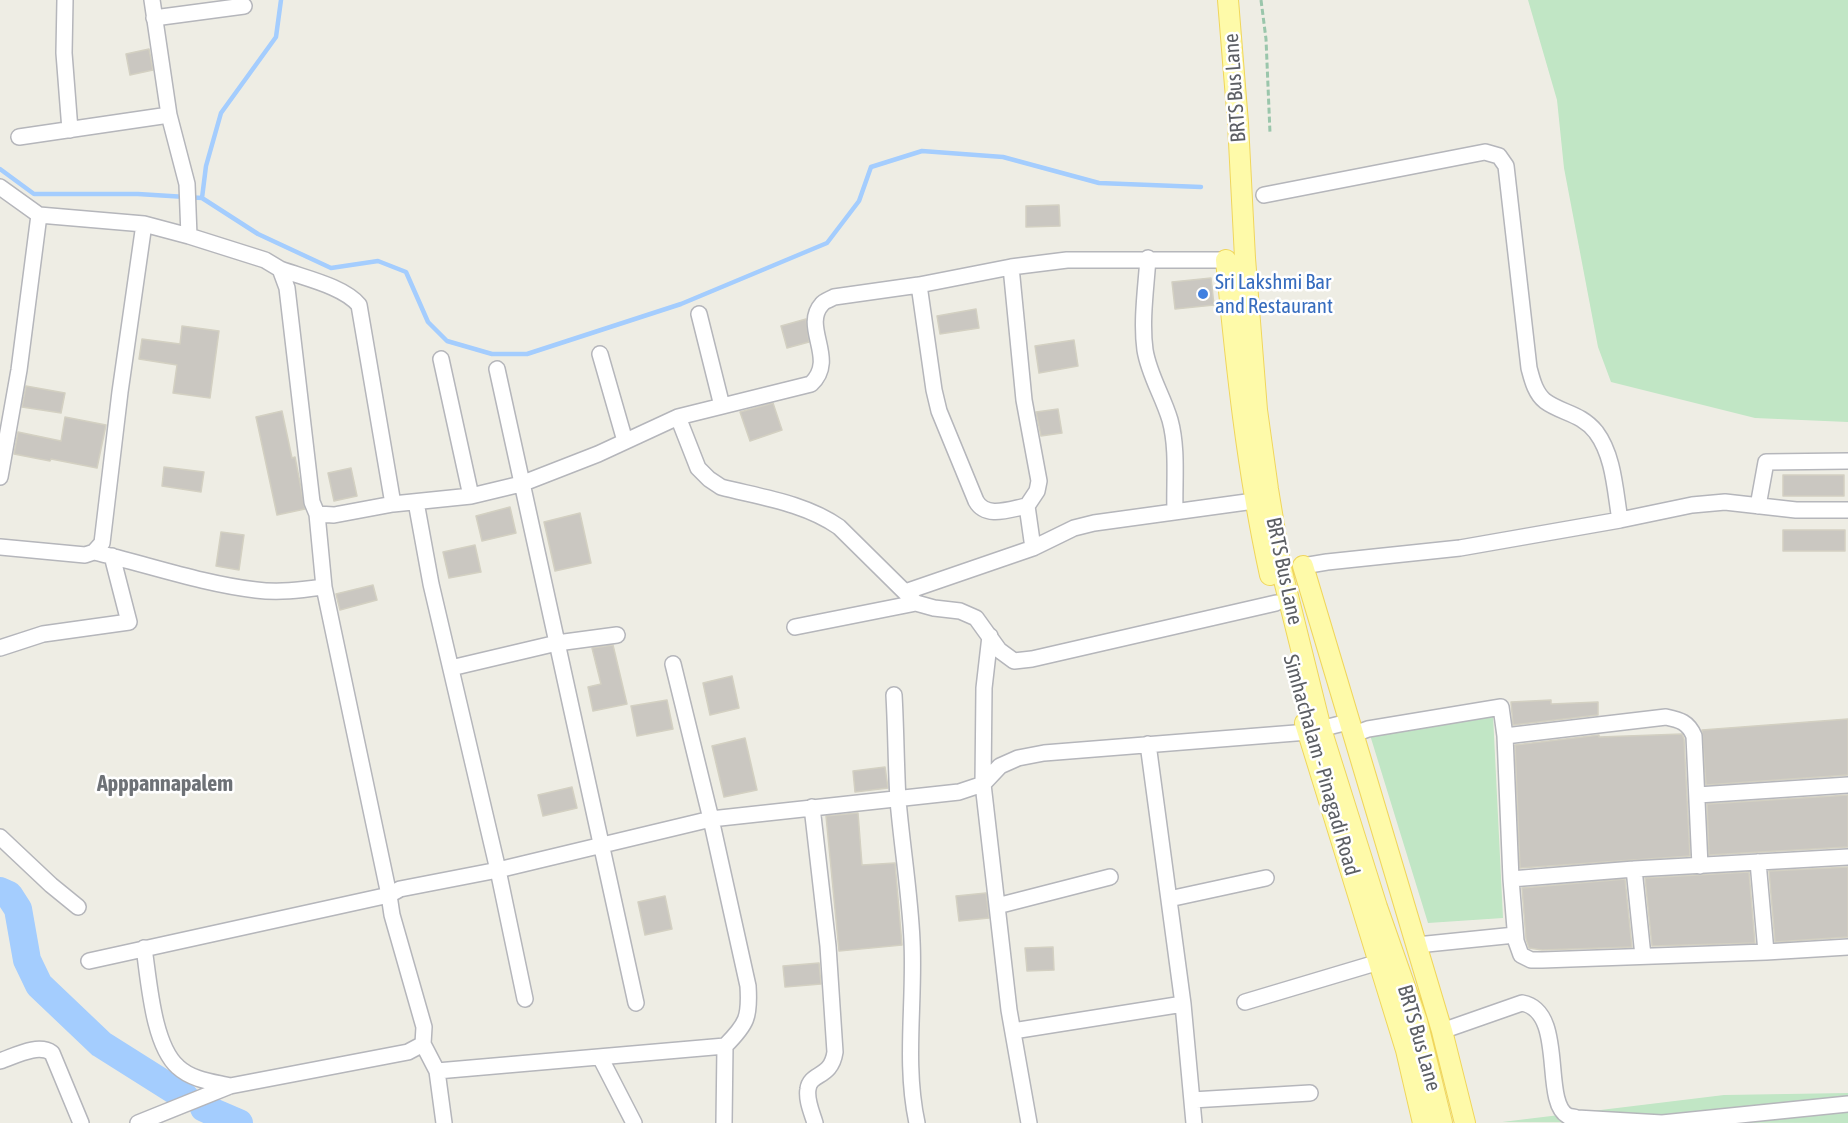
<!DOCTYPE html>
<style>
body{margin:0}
canvas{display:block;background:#eeede4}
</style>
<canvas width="1848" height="1123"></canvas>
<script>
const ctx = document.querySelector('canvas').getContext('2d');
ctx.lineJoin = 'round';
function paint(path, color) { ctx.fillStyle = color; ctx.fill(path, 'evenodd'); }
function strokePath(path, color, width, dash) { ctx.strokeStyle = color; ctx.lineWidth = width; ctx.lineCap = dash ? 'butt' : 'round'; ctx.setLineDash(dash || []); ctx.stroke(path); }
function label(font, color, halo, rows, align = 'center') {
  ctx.font = font + ' "Asap Condensed",sans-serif'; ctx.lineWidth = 5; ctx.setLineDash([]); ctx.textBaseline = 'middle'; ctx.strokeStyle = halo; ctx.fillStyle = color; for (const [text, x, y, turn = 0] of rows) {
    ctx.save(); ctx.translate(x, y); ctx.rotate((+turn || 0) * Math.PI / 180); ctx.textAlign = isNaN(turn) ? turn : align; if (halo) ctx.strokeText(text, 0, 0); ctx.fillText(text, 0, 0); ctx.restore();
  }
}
paint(new Path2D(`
 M1528 0H1848V422L1755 418 1611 382 1598 347 1564 168 1557 100Z
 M1493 715 1503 918 1428 923 1370 735Z
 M1848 1093V1123L1502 1122 1724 1095Z`), '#c1e6c5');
strokePath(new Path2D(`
 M0 169 34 194H138L202 198 258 234 331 268 378 261 406 272 428 322 447 341 492 354H527L681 304 827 243 859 201 871 167 922 151 1003 157 1099 183 1201 187
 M202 198 206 166 221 113 276 37 281 0
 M0 900 9 895`), '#a4cdfe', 4.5);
strokePath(new Path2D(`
 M0 891 9 895 18 909 27 960 39 985 101 1044 185 1097
 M204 1108 239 1123`), '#a4cdfe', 28);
const building = new Path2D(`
 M149 49 153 70 130 75 126 54Z
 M1059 205 1060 226 1026 227V206Z
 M1211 278 1214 305 1175 309 1172 282Z
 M976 309 979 328 940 334 937 316Z
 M806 319 809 342 787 348 781 326Z
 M182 326 219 331 210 398 173 393 177 365 139 359 142 339 180 344Z
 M1074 340 1078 366 1039 373 1035 346Z
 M26 386 65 393 61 413 22 407Z
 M773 403 782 430 750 441 740 412Z
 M1058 409 1062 433 1041 436 1036 412Z
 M282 411 292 458 295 457 305 509 277 515 256 417Z
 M65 417 106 425 97 468 51 459 50 461 14 454 18 432 61 441Z
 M164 467 204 472 201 492 162 486Z
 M351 468 357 496 334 501 328 473Z
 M1783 475H1844V496H1783Z
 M510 507 516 533 482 541 476 516Z
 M580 513 591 563 555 571 544 522Z
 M1783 530H1845V551H1783Z
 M221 532 244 535 239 570 216 566Z
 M475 545 481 572 449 578 443 552Z
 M373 585 377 600 340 610 336 594Z
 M613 645 627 704 593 711 588 687 601 684 592 648Z
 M732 676 739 708 710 715 703 683Z
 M667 700 673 729 637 736 631 706Z
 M1551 700V704L1598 702V715L1513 725 1511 702Z
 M1848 719V775L1706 785 1702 730Z
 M1682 734 1684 739 1690 856 1520 868 1515 745 1599 735V737Z
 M745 738 757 790 724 797 712 746Z
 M885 767 888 788 855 792 853 771Z
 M572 787 577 808 543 816 538 795Z
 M1848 795V847L1709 855 1707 804Z
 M858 813 862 865 895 863 902 945 839 951 826 816Z
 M1848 867V937L1775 942 1769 871Z
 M1749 872 1755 943 1652 946 1645 878Z
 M1625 879 1632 947 1542 950 1529 948 1526 939 1522 888Z
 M986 893 989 918 959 921 956 896Z
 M665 896 672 929 645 935 638 902Z
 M1053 947 1054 970 1027 971 1025 948Z
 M819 963 821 984 785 987 783 966Z`);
paint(building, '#cac7c1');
strokePath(building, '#d3d0c2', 1.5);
const minor = new Path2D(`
 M65 0 64 53 70 130
 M152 0 169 115 187 184 189 236
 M154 18 244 6
 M19 137 169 115
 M0 187 39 215 144 224 189 236 265 260 280 269 287 288 312 502 317 514 334 515 393 504 471 496 521 484 598 454 678 417 811 384C838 359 801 327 822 304 824 301 831 299 834 297L919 285 1011 267 1067 260H1226
 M1264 195 1485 152 1499 156 1506 166 1529 368C1532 379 1535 393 1545 401 1561 413 1581 413 1596 432 1614 456 1615 491 1620 520
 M1148 258C1146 288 1141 321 1145 350 1149 375 1163 396 1170 420 1178 449 1174 482 1175 512
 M1011 267 1024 400 1039 481 1037 491 1027 506 1033 548
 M280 269C304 278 343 286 359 305L393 504
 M919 285 934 390 939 411 976 501C986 519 1010 509 1027 506
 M699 314 722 406
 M600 354 625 441
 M441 359 471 496
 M497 369 636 1003
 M678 417 698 468 709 479 721 487C760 497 805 503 839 527L916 603 934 608 960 611 976 618 999 650 1014 661 1032 659 1276 603
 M0 477 19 370 39 215
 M416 502 431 584 498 870 525 999
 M1758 506 1766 462 1848 461
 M0 547 85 555 94 552 102 543 120 392 144 224
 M94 552C146 564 203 584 256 590 279 593 301 590 324 587
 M1303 566 1327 562 1460 548 1620 520 1692 505 1725 502 1796 510H1848
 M905 592 1033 548 1074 528 1094 523 1254 501
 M795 627 916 603
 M990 636 984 688 983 784 1009 1010 1029 1123
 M0 648 43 634 129 622 112 556
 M673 664 711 819 748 986C750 1017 747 1024 725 1046
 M451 668 557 643 617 635
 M894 695C896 730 896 765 898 800 902 847 910 894 912 941 915 1002 904 1063 917 1123
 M1352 735 1368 729 1501 707 1505 736 1666 717C1680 720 1688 722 1694 736L1700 866
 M1505 736 1511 879 1516 941 1521 955 1531 960H1542L1766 952 1848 947
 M1148 744 1183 1004 1194 1123
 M1698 795 1848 785
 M812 807 828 946 835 1052C831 1079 810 1072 808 1089 806 1100 812 1113 815 1123
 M0 837 51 885 78 907
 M1758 862 1766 952
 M1634 869 1643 956
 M1511 879 1634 869 1848 857
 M1169 899 1266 878
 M997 906 1110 877
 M1417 945 1515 935
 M144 948C149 981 153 1045 178 1067 192 1080 213 1082 230 1086
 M89 961 389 895 324 587 317 514
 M1245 1002 1379 962
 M1013 1031 1183 1004
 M1442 1031 1522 1003C1567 1011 1541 1102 1568 1116 1571 1117 1574 1117 1577 1118L1662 1123 1848 1104
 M423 1044 437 1071 725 1046 724 1123
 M600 1057 634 1123
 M0 1061C15 1056 38 1043 52 1053L81 1123
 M437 1071 444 1123
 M1192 1100 1310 1093
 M138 1123 230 1086 408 1052 423 1044 424 1027 392 915 389 895 400 889 498 870 711 819 959 792 983 784 1000 766 1018 758 1044 753 1308 732 1348 722`);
const major = new Path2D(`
 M1228 0 1238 123 1245 258 1257 410 1268 489 1281 568 1321 729 1377 907 1417 1021 1442 1123
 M1226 260C1236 365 1247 470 1270 575
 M1303 566 1442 1031 1465 1123
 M1305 723 1406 1050 1423 1123`);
strokePath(minor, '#b5b6bb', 18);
strokePath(major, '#f0d65c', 22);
strokePath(new Path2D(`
 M1261 0 1266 39 1270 133`), '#9ac6ab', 3, [6, 3]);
strokePath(minor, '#fff', 15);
strokePath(major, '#fefaa9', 20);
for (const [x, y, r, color] of [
 [1203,294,6,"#3f7fe0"]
]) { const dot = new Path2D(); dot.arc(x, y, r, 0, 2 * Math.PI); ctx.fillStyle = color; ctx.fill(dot); strokePath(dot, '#fff', 2); }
label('21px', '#5c5f64', '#fff', [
 ["BRTS Bus Lane",1235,88,-94],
 ["BRTS Bus Lane",1284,571,78],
 ["Simhachalam - Pinagadi Road",1321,765,74],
 ["BRTS Bus Lane",1419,1038,74]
]);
label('21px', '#366cbe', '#fff', [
 ["Sri Lakshmi Bar",1215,282],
 ["and Restaurant",1215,306]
], 'left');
label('bold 22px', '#6d7176', '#fff', [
 ["Apppannapalem",165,784]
]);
</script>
